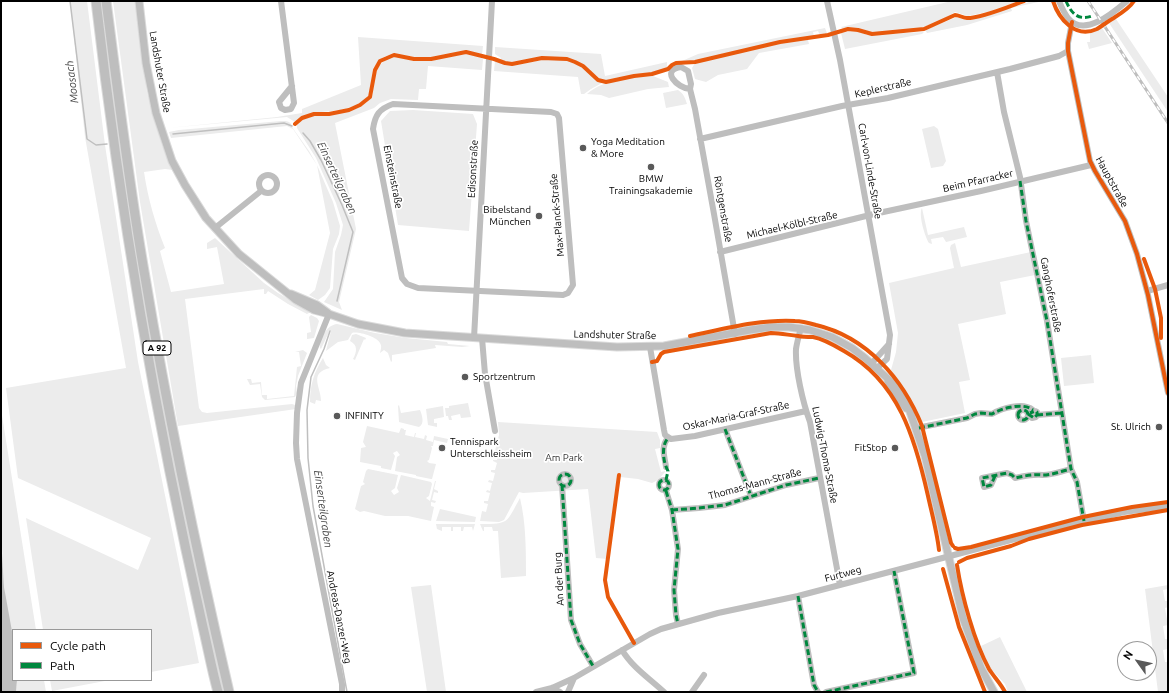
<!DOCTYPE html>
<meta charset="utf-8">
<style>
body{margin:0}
#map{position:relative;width:1169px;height:693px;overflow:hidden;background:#fff;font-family:Ubuntu,sans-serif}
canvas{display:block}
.frame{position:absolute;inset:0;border:2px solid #000;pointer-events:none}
.legend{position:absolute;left:12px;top:629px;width:140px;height:52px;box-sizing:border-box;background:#fff;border:1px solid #999;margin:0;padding:5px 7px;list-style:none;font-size:12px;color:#000}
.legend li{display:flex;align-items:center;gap:8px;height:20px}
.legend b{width:20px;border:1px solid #999}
.north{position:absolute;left:1117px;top:641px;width:40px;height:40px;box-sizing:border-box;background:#fff;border:1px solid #999;border-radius:50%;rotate:303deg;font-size:11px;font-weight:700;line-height:16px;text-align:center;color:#000}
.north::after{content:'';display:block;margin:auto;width:14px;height:18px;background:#595959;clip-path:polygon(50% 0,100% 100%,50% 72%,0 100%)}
</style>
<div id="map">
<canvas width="1169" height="693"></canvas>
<div class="frame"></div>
<ul class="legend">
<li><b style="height:5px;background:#e8590c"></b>Cycle path</li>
<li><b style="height:5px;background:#00873e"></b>Path</li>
</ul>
<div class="north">N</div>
</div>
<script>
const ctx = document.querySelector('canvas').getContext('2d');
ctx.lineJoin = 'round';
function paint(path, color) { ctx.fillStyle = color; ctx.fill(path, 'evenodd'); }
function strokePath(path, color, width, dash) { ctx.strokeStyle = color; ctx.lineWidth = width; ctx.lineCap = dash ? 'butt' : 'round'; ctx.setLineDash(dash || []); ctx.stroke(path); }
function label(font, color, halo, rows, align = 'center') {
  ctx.font = font + ' Ubuntu,sans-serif'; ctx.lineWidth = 3.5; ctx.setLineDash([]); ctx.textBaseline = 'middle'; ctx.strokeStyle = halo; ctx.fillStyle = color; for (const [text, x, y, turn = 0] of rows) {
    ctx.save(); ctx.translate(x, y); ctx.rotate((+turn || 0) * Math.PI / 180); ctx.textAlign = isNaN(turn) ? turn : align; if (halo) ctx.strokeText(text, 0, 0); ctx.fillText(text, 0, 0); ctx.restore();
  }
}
paint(new Path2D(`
 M70 1H87L105 145 138 362 199 663 151 672V630H43L26 518 138 570 151 538 18 478 6 388 126 368 85 137Z
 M113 1H136L147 92 162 145 173 170 165 169 144 172C148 199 155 223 165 248L160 251 171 292 224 284 217 247 207 249V243L215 238 264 283 278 293 311 312 307 314 288 304 268 291 266 294H264V289L185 299 199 408 202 412 207 413 292 404 295 405 296 409 178 426 140 202Z
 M952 1H1020L987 12 968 16 955 12C932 28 901 34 874 33 861 32 859 26 843 29L841 27Z
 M1032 1H1043L1011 8 1012 11 967 25 927 33 925 30 957 17 965 20 989 15Z
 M1116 19 1168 97V112L1109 23Z
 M825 28 827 33 820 35 818 31 813 32 814 36 790 39 693 62 682 61 698 54Z
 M1102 28 1112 43 1089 49 1087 42H1090V33Z
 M851 31 861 32 867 35 924 32 922 34 845 49 841 33Z
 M358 37 483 46 482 55C466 47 446 57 429 58 415 59 392 50 381 59 370 69 374 87 368 96 366 99 361 102 358 104 339 116 312 106 295 122L287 117 168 128 277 117 302 113V109L361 85Z
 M808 40 809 44 759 53 747 69 718 75 706 82 695 79 692 68 695 63 788 42Z
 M495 47 601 54 605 76 667 62V68L653 73 603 81 583 65 571 59 548 57 512 63 499 61 501 58 495 54Z
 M465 54 476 55 483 59 482 70 428 66 426 89H419L418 100 391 99 380 103 374 108 335 123 356 229 339 302 342 310 324 302 333 289 335 252 341 235 343 225 336 203 316 158 297 128V125C309 109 341 117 360 107 363 105 370 100 371 97 373 95 373 90 373 88 376 73 376 63 392 57 399 55 409 60 416 61 433 61 448 56 465 54Z
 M546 59 564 60 575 62 602 83 591 89 584 94H581L578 77 494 71 495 61C511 68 529 62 546 59Z
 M653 76 668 82 669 87 648 89 609 98 601 95 587 94C604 79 631 77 653 76Z
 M678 90C684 94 685 98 687 104L666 108 663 93Z
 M413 110 473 114 477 124 469 231 398 225 381 121 390 111Z
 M281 121C287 121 291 121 292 127L309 151 317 165 333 202 340 226 339 234 333 249 330 288 325 295 318 300 309 295 315 290 330 233 317 165 293 129 287 126 171 138 169 132 179 130Z
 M934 126 938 129 946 161 943 166 931 168 922 129Z
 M922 208 928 235 964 227 967 237 946 242 943 237 931 239 932 244 929 243C925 237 918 214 922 208Z
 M955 243 961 267 1031 252 1035 275 1000 282 1006 314 958 324 970 380 959 382 965 413 922 422 910 398 891 370 896 352 898 333 889 283 954 268 950 248 951 245Z
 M311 315 317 318 319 321 314 338 294 341V337V341L307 339V333L311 332 309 317Z
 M337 324 375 333 406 338 447 342 448 344 470 346 462 347 435 345 436 348 392 355V361L391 362 388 353 384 350 380 353C381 349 382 346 380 343 377 337 358 331 352 333L348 340 338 342 326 351 331 331 330 330 321 349 320 348C319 338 327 325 337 324Z
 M356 334 366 338 365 340 364 339 355 360 353 359C357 352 358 345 350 341L352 335Z
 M303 350 307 353 298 376 296 386 297 393 295 397 265 400 262 397 260 384 250 385 247 379H251L252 383 261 382 262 395H267V399L294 396 297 367 301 366 299 352H295Z
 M1091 355 1094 383 1064 386 1061 358Z
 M323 358 326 365 330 368C308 373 321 387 321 401L316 400 315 404 310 402C310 385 314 372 323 358Z
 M468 403 471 417 461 418 460 414 451 416 452 420H449L448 416H446L445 408H449V406Z
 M399 405 401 413 420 410C422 415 425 424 419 427L399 422 398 406Z
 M443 406 444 417 434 419V423H437V427L428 425 426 409Z
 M1 409 36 630H13V637C9 620 5 603 4 586 0 527 1 468 1 409Z
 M498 422 657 432 660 440V448L655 449 661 472 665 471V472L658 480 652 483 638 479 620 477 608 559 596 558 588 489 523 493 519 492 504 520 499 522 480 521 482 511 486 512 488 504 484 503V501H488L490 493 486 492 487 490 490 491 492 483 488 482 489 480 493 481 495 473 491 472V470H495L497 463 493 461V460H497L499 452 495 451 499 435Z
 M367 426 399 433 401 428 404 429V430H406L405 435 414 437 415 433H416L415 437 424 439 425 435 427 436 426 440 433 442 434 436 448 439 447 443 434 440 433 446H431L432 448 429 460 427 461 429 463 436 464 432 479H431L416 476V475L395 471 397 457 400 455 397 451 393 453 395 456 391 470 381 468V466L360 462 361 448 366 447 363 442Z
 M368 469 398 475 395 488 391 491 394 495 399 492 397 488 401 475 431 482 432 484 429 496 426 498 430 501 435 481H436L434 489 438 491V493L434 492 432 500 436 501 435 503 431 502V506L434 507 431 521 408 516H385L364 511 360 512 355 509 361 486 365 484 363 482 366 471Z
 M520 498C526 523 526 550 526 576L501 578 498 531H493L492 527H484V531H483L480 524C510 524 506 523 520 498Z
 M440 509 476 517 475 522 436 521Z
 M436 524H475L473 531 472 527H464L463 531H461V527H453V531H451V527H442V531L437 529Z
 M431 585 446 692H427L411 587Z
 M1168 585V589L1163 590 1165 601H1168V607L1165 608 1168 625 1163 626 1165 639H1168V649L1163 650 1165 662H1168V672L1167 673 1168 692H1158L1145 589Z
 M1000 637 1027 692H1008L1005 684 989 667 981 646Z
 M17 680H44L46 692H16Z
 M50 680H110L52 691Z`), '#ececec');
paint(new Path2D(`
 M1 536 4 587 13 637V680H17L16 692H1Z`), '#bfbfbf');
strokePath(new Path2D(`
 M70 1 87 139 96 145 107 144
 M303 133 310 141 321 160 342 205 353 232 337 301
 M173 134 284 123 292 126
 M330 331 324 349 311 377 307 410 308 458 313 506 347 692`), '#bfbfbf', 1.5);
const major = new Path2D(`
 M139 1 146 63 156 113 172 161 185 185 206 218 239 254 296 300 314 310 329 314 358 324 405 333 617 347 664 346 750 330 771 327H789L810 330 832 337 852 348 865 358 898 388 907 403 925 456 963 618 981 668 994 692
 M291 294 317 305 328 313
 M888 381 893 391 906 408`);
const highway = new Path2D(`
 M96 1C120 211 156 420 203 627 208 648 212 670 218 692
 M106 1C118 93 129 186 145 277 168 416 197 554 229 692`);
strokePath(major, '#dbdbdb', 9);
strokePath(highway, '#dbdbdb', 11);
strokePath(new Path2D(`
 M281 1 294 103 291 109 285 110 281 108 279 102 292 86
 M827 1 840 60 890 335 887 359 877 368
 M1059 1C1061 6 1064 13 1068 18 1084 38 1113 13 1127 1
 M1072 22 1068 43V51L1090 161 1095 171 1125 221 1137 254 1148 295 1168 393
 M997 72 1004 112 1020 177 1026 221 1047 321 1071 469 1077 482 1084 521
 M690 89C677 88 660 70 681 67L688 71 691 84 690 89 695 109 714 214 735 334
 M393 104 551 112 557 114 559 118 573 285 568 293 563 295 418 288 407 284 402 278 373 129C375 115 379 109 393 104Z
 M700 139 842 106 888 98 1010 69 1059 56 1068 51
 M259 184a9 9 0 1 1 18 0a9 9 0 1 1-18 0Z
 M215 228 261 191
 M720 252 874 214 981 191 1091 165
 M1147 291 1168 285
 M329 314 301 383 297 413 296 443 297 459 342 684V692
 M801 328C799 335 797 342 796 349 795 369 803 403 810 422L840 585
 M474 338 492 1
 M482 338 485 374 495 431
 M650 347 664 430 665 435 671 439 695 436 806 411
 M872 363 889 344
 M1018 415a5 5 0 1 1 10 0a5 5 0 1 1-10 0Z
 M1028 414 1030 415 1032 418 1036 417 1037 412 1035 411H1031
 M1037 415 1061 413
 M917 428 967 418 975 414 981 413 992 414C1002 408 1023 402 1033 410
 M725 429 751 496
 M666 467C665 457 660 447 668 438
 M559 480a6 6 0 1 1 12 0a6 6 0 1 1-12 0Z
 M995 476 991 485 984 487 982 478 1007 473 1012 475 1015 478C1024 476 1033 474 1043 475 1052 475 1062 471 1071 469
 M659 485a5 5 0 1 1 10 0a5 5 0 1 1-10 0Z
 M562 485 571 620 580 644 593 666
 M666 491 672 510 678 549 674 590 676 615 678 624
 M672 510 699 508 725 505 786 485 819 478
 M798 596 814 685 818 692
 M622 650C632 667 650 679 664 692
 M552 688 560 692
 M536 692 552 688 574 678 650 634 661 629 718 613 798 596 1068 525 1124 512 1168 506
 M568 692 574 678
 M692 692 704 675
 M826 692 914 673 894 571`), '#bebebe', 6);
strokePath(major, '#bebebe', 7);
strokePath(highway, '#bebebe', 9);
const rail = new Path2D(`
 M1088 1 1168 123`);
strokePath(rail, '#bebebe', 3);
strokePath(rail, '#fff', 1.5, [4.5]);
strokePath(new Path2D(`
 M1066 1C1071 13 1078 21 1092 16
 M1020 181 1026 221 1047 321 1071 469 1077 482 1084 521
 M1018 415a5 5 0 1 1 10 0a5 5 0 1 1-10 0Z
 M1028 414 1034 418 1037 415V412L1035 411 1030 413
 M1037 415 1061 413
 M919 428 967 418 975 414 981 413 992 414C1002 408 1023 402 1033 410
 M725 429 751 496
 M559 480a6 6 0 1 1 12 0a6 6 0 1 1-12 0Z
 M995 476 991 485 984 487 982 478 1007 473 1012 475 1015 478C1024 476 1033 474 1043 475 1052 475 1062 471 1071 469
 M659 485a5 5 0 1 1 10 0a5 5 0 1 1-10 0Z
 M666 480 668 471C663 462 661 446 668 438
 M562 485 571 620 580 644 593 666
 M666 491 672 510 678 549 674 590 676 615 678 624
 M672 510 699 508 725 505 786 485 819 478
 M798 596 814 685 818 692
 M826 692 914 673 894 571`), '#00873e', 3, [6, 3]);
strokePath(new Path2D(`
 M1053 1C1059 19 1075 39 1097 29 1102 26 1107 22 1112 19 1120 14 1129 9 1134 1
 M1072 22 1068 43V51L1090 161 1095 171 1125 221 1137 254 1148 295 1168 393
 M295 124 302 118 314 114H329L349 110 360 105 370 97 375 70 380 61 394 55 414 59H431L466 52 494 59 505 63 512 64 542 58 567 59 575 62 583 66 598 80 606 82 634 76 652 74 668 69 672 65 676 63 695 62 780 42 828 35 848 29 858 30 872 34 924 29 955 15C959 15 963 18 967 18 982 18 1010 6 1024 1
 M1144 259 1155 289 1161 318V338
 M690 336C724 329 760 319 795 321 802 321 809 323 816 325 867 337 903 379 922 426L951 543 953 546
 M652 362 657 361 661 354 664 352 771 333C781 333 788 335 798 336 803 337 808 337 813 337 824 339 834 345 844 351 899 382 915 438 928 496 932 514 937 532 939 550
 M619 475 605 580 608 597 634 643
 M955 548 958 549 971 547 1083 517 1132 507 1168 502
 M959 562 967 558 1011 546 1029 539 1082 525 1168 510
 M957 565C962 597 974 641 989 669 994 677 1001 684 1005 692
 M943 569 959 627 985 692`), '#e8590c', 4);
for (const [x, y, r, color] of [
 [583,148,4,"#595959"],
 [651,167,4,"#595959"],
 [539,216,4,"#595959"],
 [465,377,4,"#595959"],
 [337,416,4,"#595959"],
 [1159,427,4,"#595959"],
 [442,448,4,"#595959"],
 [895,448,4,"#595959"]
]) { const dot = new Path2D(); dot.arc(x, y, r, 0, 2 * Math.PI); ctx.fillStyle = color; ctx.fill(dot); strokePath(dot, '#fff', 1.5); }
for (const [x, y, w] of [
 [157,348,28]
]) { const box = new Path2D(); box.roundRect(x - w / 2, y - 7, w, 14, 3); ctx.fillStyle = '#fff'; ctx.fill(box); strokePath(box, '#000', 1); }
label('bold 9px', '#000', null, [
 ["A 92",157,348]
]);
label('10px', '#000', '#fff', [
 ["Landshuter Straße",160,72,80],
 ["Keplerstraße",883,88,-13],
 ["Edisonstraße",473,169,-87],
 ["Carl-von-Linde-Straße",870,171,80],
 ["Einsteinstraße",393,177,79],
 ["Beim Pfarracker",978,181,-13],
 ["Hauptstraße",1112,182,61],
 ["Röntgenstraße",723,209,80],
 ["Max-Planck-Straße",557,215,-95],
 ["Michael-Kölbl-Straße",792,225,-13],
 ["Ganghoferstraße",1051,295,79],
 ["Landshuter Straße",615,335,1],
 ["Oskar-Maria-Graf-Straße",736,416,-12],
 ["Ludwig-Thoma-Straße",825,455,79],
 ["Thomas-Mann-Straße",755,484,-15],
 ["Furtweg",843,574,-15],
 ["An der Burg",559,579,-93],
 ["Andreas-Danzer-Weg",339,617,79]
]);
label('10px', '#000', '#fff', [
 ["Yoga Meditation",591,142],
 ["& More",591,154],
 ["BMW",651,179,"center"],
 ["Trainingsakademie",651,191,"center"],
 ["Bibelstand",531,210,"right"],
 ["München",531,222,"right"],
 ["Sportzentrum",473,377],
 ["INFINITY",345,416],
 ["St. Ulrich",1151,427,"right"],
 ["Tennispark",450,442],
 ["Unterschleissheim",450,454],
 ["FitStop",887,448,"right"]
], 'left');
label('10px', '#333', '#fff', [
 ["Am Park",564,458]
]);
label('italic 11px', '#444', '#fff', [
 ["Moosach",72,82,-97],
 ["Einserteilgraben",337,178,65],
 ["Einserteilgraben",323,509,82]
]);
</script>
